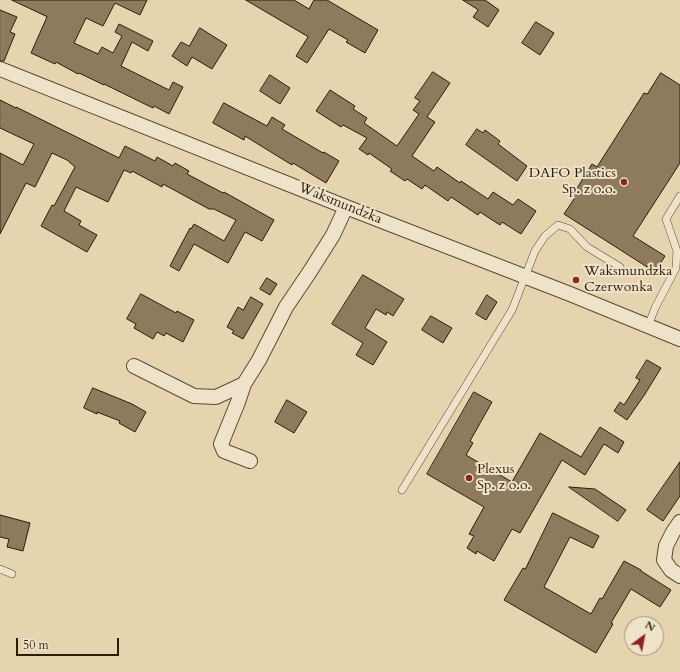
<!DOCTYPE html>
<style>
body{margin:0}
#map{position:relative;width:680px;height:672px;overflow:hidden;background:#e5d4ad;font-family:Cardo,serif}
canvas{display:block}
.north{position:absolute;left:624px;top:616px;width:40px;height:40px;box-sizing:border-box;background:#eee3ca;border:1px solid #a2937d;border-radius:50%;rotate:32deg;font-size:11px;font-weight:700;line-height:16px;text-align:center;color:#301b09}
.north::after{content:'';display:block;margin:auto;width:14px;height:18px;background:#8f2418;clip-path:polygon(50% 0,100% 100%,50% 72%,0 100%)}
.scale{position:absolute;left:16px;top:638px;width:103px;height:18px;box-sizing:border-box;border:2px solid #301b09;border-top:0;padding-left:5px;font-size:12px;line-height:14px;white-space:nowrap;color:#301b09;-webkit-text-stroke:3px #eee3ca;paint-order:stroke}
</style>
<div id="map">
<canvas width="680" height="672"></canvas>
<div class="north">N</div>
<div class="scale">50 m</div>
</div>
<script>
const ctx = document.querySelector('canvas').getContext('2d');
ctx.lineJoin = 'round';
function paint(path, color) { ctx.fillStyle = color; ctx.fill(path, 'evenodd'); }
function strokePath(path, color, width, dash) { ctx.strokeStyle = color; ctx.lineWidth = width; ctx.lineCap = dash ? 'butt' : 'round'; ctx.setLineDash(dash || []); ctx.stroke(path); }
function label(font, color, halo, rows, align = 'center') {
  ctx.font = font + ' Cardo,serif'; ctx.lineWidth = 4; ctx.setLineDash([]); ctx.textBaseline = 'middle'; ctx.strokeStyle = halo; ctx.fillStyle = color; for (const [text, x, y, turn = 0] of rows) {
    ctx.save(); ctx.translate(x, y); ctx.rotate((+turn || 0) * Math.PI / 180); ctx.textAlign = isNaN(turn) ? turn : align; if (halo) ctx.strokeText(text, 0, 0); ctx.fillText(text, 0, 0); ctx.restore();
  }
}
const building = new Path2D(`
 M12 0H147L140 15 115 3 103 26 86 18 74 43 98 54 102 47 113 53 122 36 115 32 119 24 153 41 148 51 132 42 121 66 169 90 173 82 183 87 169 114 154 106 153 108 104 84V85L79 73 78 74 56 62 55 64 31 53 47 17Z
 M246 0H294L309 9 314 0H327L378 30 365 53 346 42 348 40 329 29 307 63 296 56 308 37Z
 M463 0H485L499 10 488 27 473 17 478 10Z
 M0 10 17 17 10 32 15 34 4 61H0Z
 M536 22 554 33 540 55 522 43Z
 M200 28 227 45 212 69 192 57 187 66 172 56 181 42 189 46Z
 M433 72 450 83 427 117 435 122 412 156 434 171 437 167 460 183 461 181 488 199 493 192 513 205 518 199 536 211 521 234 502 222 500 225 480 212 478 215 451 197 448 201 425 185 422 189 407 179 405 181 390 171 392 169 369 153 368 155 359 149 367 138 343 125 341 127 316 111 330 90 355 106 353 109 367 118 364 123 397 146 419 114 413 110 420 101 415 98Z
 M661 73 680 85V163L633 236 665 256 655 272 564 214 574 199 571 198 592 164 597 167 644 93 647 94Z
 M270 75 290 88 280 104 260 91Z
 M0 100 16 108V107L119 158 125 146 155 161 157 157 173 166 175 163 189 171 187 174 223 193 224 192 274 220 262 241 245 232 228 263 194 244 179 271 170 266 182 243 190 228 191 229 194 224 224 241 236 220 214 209H209L163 184 162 187 132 171 131 173 124 170 108 202 76 187 64 211 81 221 79 225 97 235 87 252 41 226 52 205 54 206 75 167 67 160 52 153 35 187 26 183 0 234V153L23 165 34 144 0 128Z
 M224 103 267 126 272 117 285 125 282 129 323 153 324 152 339 161 326 183 293 163 292 165 245 136 244 140 213 123Z
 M477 129 483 133 485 130 500 141 498 144 527 166 517 181 466 145Z
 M363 275 404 299 393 316 387 312 386 315 376 309 365 328 387 342 373 365 356 355 363 343 332 324Z
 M267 278 277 284 270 295 260 289Z
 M141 294 176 313 177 311 194 320 183 342 166 333 164 336 157 332 153 339 134 328 136 324 127 319Z
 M487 295 497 302 486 320 476 314Z
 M251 297 263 304 243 339 232 333 234 331 227 327 238 307 243 310Z
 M431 316 452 328 443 343 422 330Z
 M647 360 661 368 645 394 627 420 614 411 620 402 624 405 640 380 636 378Z
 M93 388 132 404 146 412 135 432 119 423 120 421 97 412V414L84 408Z
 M474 392 492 402 470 441 473 443 466 455 512 482 540 433 581 457 600 427 624 442 618 453 604 444 585 475 562 460 520 533 512 529 494 561 477 551 476 554 467 548 474 536 469 534 484 507 427 474Z
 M287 400 307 412 294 433 275 422Z
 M680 462V496L663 521 647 510Z
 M569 487 595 489 626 510 618 521Z
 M553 513 599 536 593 548 570 537 544 587 591 614 600 598 602 599 624 561 641 570V571L671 590 660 607 631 589 611 623 613 624 596 653 504 600 523 568 525 569Z
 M0 515 30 523 23 551 7 547 9 539 0 537Z`);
paint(building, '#8e7b5e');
strokePath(building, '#301b09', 1);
const service = new Path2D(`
 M648 326 655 308 676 268 677 251 666 219 680 196
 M402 490 512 310 535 251 545 236 558 225 570 229 587 247 620 267
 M0 569 12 574`);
const minor = new Path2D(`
 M0 69 346 207 570 294 680 339
 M134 366 194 396 216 397 244 384 259 360 286 307 309 273 333 235 346 207
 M244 384 238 402 221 444 224 451 250 461
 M680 522 673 532 666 546 664 560 671 570 680 576`);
strokePath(service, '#5d4932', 8);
strokePath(minor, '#5d4932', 16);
strokePath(service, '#eee3ca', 7);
strokePath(minor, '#eee3ca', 14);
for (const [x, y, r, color] of [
 [624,182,4,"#8f2418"],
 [576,280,4,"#8f2418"],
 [469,478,4,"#8f2418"]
]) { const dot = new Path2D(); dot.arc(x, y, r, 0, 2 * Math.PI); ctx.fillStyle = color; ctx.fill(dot); strokePath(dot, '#eee3ca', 1.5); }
label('14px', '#301b09', '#eee3ca', [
 ["DAFO Plastics",616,174,"right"],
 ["Sp. z o.o.",616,190,"right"],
 ["Waksmundzka",584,272],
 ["Czerwonka",584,288],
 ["Plexus",477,470],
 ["Sp. z o.o.",477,486]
], 'left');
label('14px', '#301b09', '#eee3ca', [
 ["Waksmundzka",340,204,22]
]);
</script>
